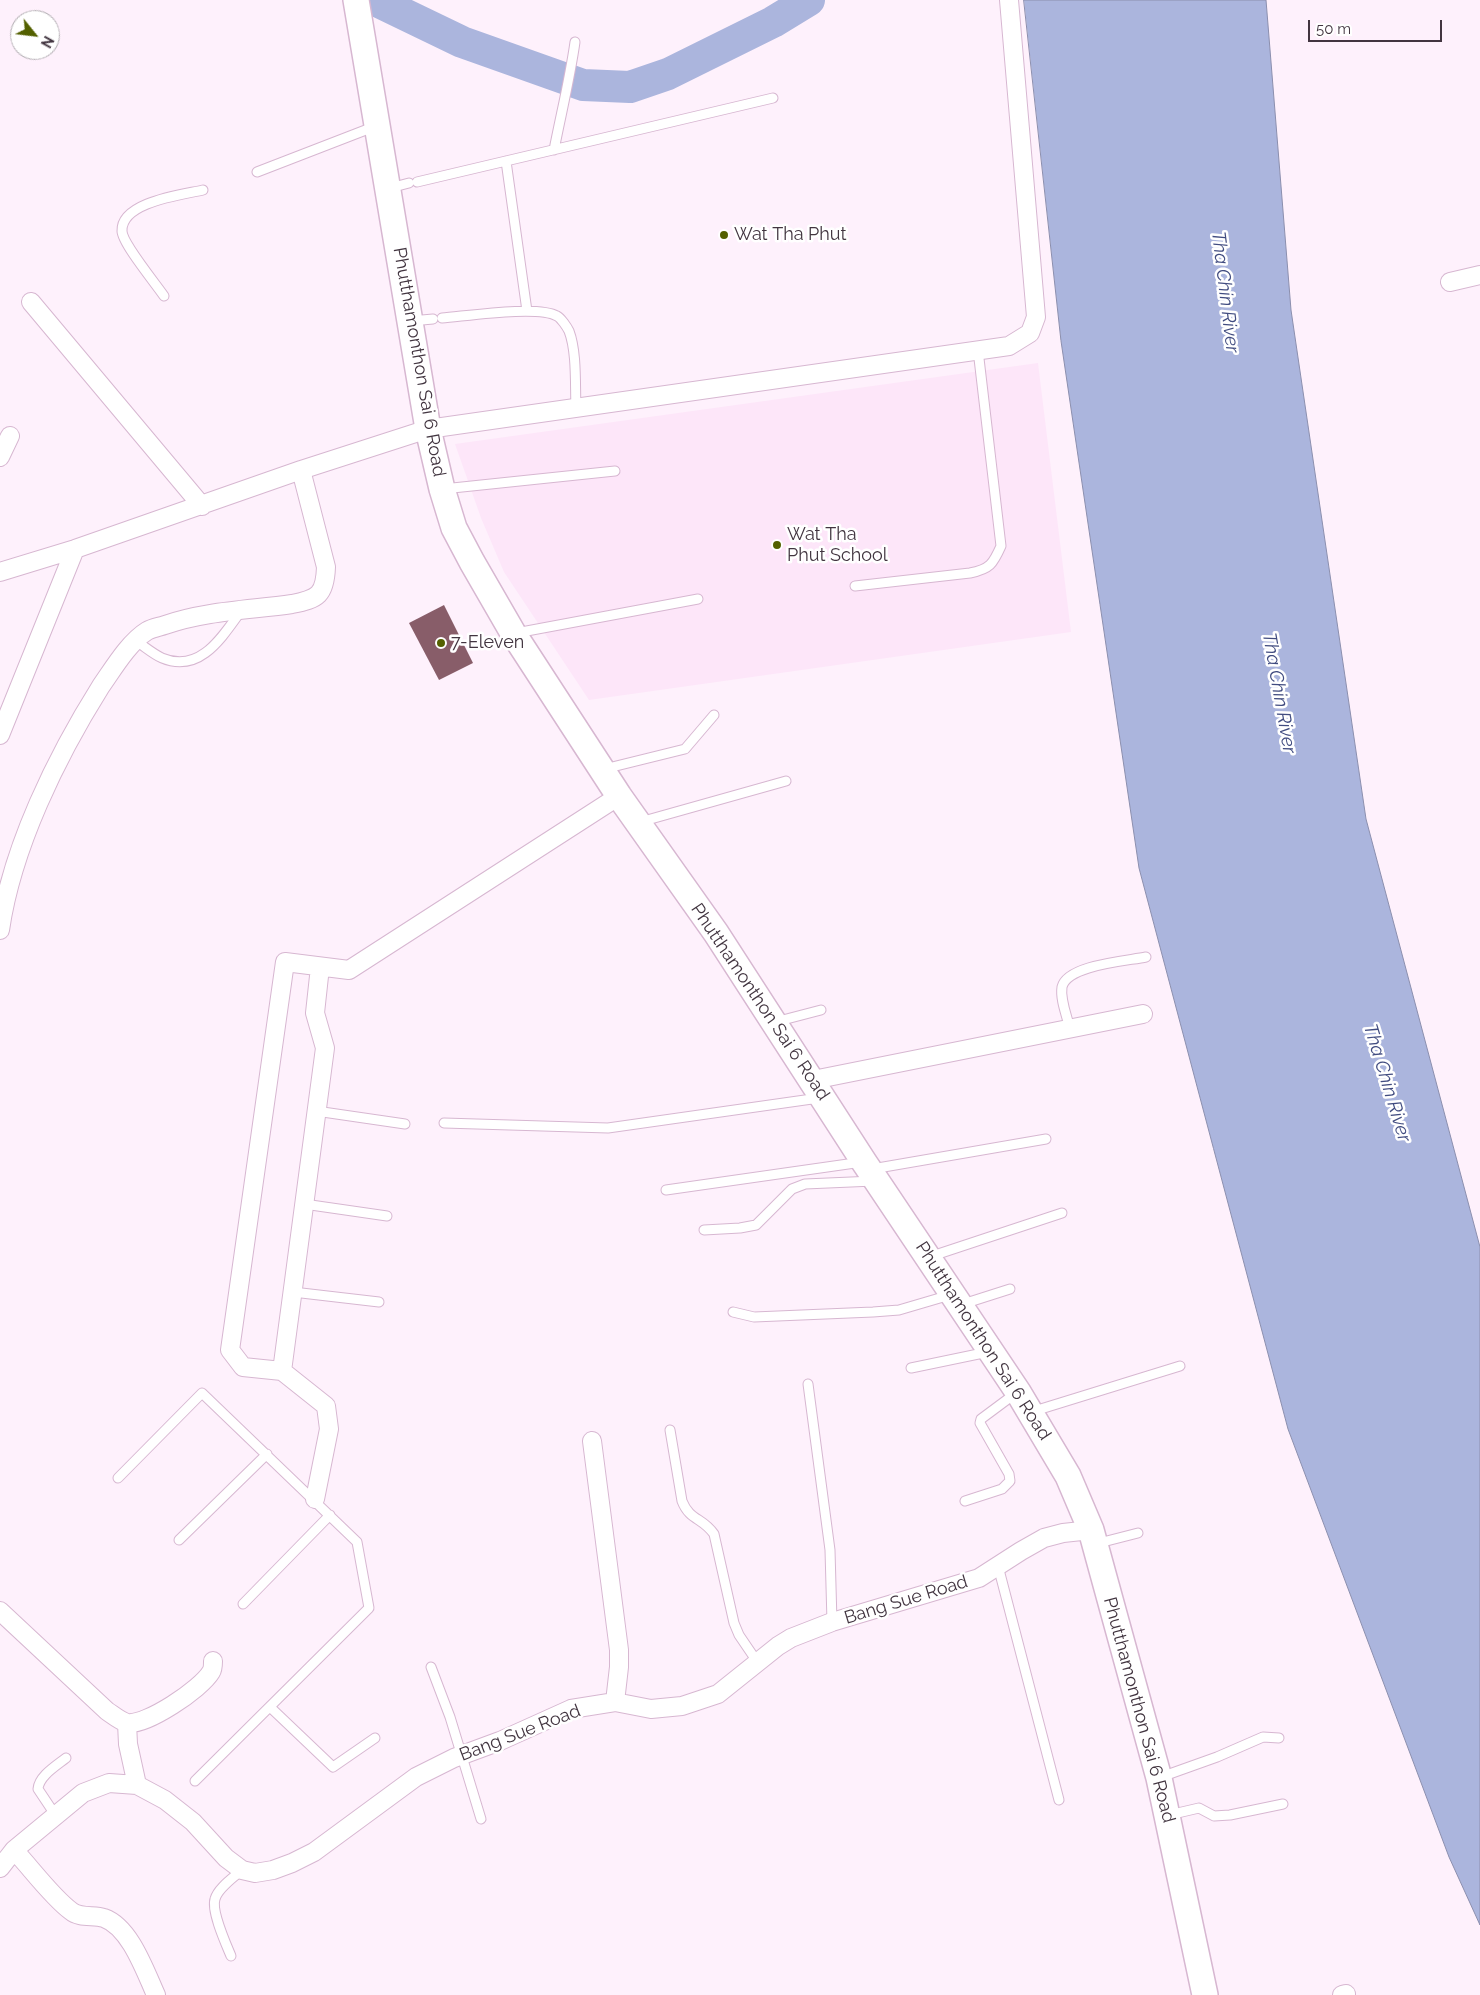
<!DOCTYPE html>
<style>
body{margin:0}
#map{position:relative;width:1480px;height:1995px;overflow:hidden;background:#fef1fc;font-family:Raleway,sans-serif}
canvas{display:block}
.north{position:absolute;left:10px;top:10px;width:50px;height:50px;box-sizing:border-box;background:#fff;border:1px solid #b3aeb3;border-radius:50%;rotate:119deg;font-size:14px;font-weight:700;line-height:20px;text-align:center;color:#423540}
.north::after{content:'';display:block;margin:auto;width:18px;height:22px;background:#536000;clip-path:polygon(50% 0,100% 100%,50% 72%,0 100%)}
.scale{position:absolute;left:1308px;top:20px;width:134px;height:22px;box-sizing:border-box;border:2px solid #423540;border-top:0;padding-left:6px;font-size:15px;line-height:18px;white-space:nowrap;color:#423540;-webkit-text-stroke:4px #fff;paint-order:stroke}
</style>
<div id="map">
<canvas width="1480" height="1995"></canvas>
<div class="north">N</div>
<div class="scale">50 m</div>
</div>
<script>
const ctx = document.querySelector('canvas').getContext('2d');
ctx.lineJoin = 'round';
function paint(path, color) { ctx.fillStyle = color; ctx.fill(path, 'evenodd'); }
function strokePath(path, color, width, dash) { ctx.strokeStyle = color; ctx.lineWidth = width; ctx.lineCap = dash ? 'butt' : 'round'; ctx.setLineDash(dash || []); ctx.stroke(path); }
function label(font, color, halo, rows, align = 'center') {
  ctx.font = font + ' Raleway,sans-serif'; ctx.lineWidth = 5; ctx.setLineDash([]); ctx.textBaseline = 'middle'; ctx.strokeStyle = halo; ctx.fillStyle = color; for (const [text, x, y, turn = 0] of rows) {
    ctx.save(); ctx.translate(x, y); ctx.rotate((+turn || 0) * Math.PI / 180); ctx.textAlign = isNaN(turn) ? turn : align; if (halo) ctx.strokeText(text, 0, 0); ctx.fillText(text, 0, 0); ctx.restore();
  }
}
paint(new Path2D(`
 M1038 363 1071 632 589 700 504 572 481 518 455 444Z`), '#fde6f9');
const water = new Path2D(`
 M1024 0H1266L1291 310 1366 819 1480 1247V1925L1449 1857 1288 1429 1139 868 1061 341Z`);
paint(water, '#abb5dd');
strokePath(water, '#8c8fae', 1);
strokePath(new Path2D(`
 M375 0 462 42 583 85 630 87 668 74 773 22 809 0`), '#abb5dd', 32);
paint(new Path2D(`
 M444 605 473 663 439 680 409 623Z`), '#885d69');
const service = new Path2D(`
 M554 150C561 114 570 78 575 42
 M506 161 527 311
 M257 172 376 126
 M417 182 773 98
 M390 188 409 183
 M164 296C156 284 122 243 122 231 121 202 181 195 203 190
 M442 318C467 316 538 305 557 316 561 318 567 327 569 331 577 352 575 385 576 408
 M411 321 433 319
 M443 489 615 471
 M855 586 970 573C990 569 993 564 1001 546L978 350
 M516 633 698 599
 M136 641C144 646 153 654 162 658 200 674 222 637 241 611
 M604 769 685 749 714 715
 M640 822 786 781
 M775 1022 821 1010
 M1070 1029C1067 1016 1060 1000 1062 987 1067 965 1127 961 1146 957
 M316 1111 405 1124
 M444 1123 608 1128 819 1098
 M872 1169 1046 1139
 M666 1190 862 1162
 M304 1204 387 1216
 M704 1230 740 1228 756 1225 792 1189 805 1184 874 1181
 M929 1257 1062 1213
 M293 1292 379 1302
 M963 1304 1010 1289
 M733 1312 754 1317 873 1312 899 1310 950 1295
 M911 1368 988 1352
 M808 1384 830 1550 832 1622
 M1031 1412 1180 1366
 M670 1430 682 1501C690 1521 702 1517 714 1534L734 1623 739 1635 758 1663
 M118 1478 202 1393 357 1542 369 1608 195 1781
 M965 1501 1002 1489 1010 1481 1009 1474 980 1423 981 1419 1016 1393
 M179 1540 267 1454
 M1095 1544 1138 1533
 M998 1566 1059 1800
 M243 1604 330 1515
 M431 1667 450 1717 481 1819
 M270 1707 333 1767 375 1738
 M1161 1777 1217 1757 1263 1737 1279 1738
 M1169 1815 1199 1808 1214 1816 1230 1815 1283 1804
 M56 1816 38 1789C39 1776 56 1766 66 1758
 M231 1956C226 1944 211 1911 215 1899 218 1888 233 1878 242 1870`);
const minor = new Path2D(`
 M1450 282 1480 275
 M31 302 202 506
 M0 457 10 436
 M0 572 75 549 301 470 428 429 1009 346 1030 333 1036 317 1009 0
 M0 735 75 549
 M0 930C12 847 57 756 101 686 113 669 129 642 147 631 152 628 159 627 165 625 205 611 250 610 292 604 318 599 325 595 326 567L301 470
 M813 1080 1143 1014
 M282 1371 325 1048 315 1013 320 967
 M592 1441 619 1650V1667L615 1702
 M315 1499 329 1429 326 1406 282 1371 243 1367 230 1350 285 962 349 970 619 796
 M0 1611 107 1711C113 1715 120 1721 127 1723 146 1726 201 1689 211 1672 213 1669 213 1665 213 1661
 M127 1723 128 1744 137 1785
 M14 1850C31 1868 52 1897 71 1911 79 1918 94 1915 104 1918 130 1927 145 1971 156 1995
 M0 1868 14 1850 83 1793 109 1783 137 1785 165 1800 193 1822 226 1858 242 1870 255 1873 273 1870 292 1863 314 1852 416 1777 454 1758 500 1741 571 1709 615 1702 651 1709 682 1706 718 1694 778 1646 791 1638 832 1622 979 1578 1021 1551 1044 1538 1063 1533 1091 1530
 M1342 1995 1346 1994`);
const secondary = new Path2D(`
 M356 0 428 429 442 489 454 528 472 562 513 633 619 796 716 933 864 1162 1018 1392 1068 1476 1091 1530 1159 1778 1205 1995`);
strokePath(service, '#d7b7d1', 11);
strokePath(minor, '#d7b7d1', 20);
strokePath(secondary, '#d7b7d1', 28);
strokePath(service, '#fff', 9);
strokePath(minor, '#fff', 18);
strokePath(secondary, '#fff', 25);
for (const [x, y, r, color] of [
 [724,235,5,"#536000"],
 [777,545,5,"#536000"],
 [441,643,5,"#536000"]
]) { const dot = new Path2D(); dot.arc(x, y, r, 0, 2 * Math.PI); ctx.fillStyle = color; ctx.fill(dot); strokePath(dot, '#fff', 2); }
label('18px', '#423540', '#fff', [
 ["Wat Tha Phut",734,235],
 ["Wat Tha",787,535],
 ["Phut School",787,556],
 ["7-Eleven",451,643]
], 'left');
label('18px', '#423540', '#fff', [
 ["Phutthamonthon Sai 6 Road",419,362,80],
 ["Phutthamonthon Sai 6 Road",760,1002,56],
 ["Phutthamonthon Sai 6 Road",983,1341,57],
 ["Bang Sue Road",906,1600,-17],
 ["Phutthamonthon Sai 6 Road",1139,1710,75],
 ["Bang Sue Road",520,1733,-21]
]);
label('italic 19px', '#414c80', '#fff', [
 ["Tha Chin River",1225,292,83],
 ["Tha Chin River",1279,693,80],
 ["Tha Chin River",1387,1083,73]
]);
</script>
